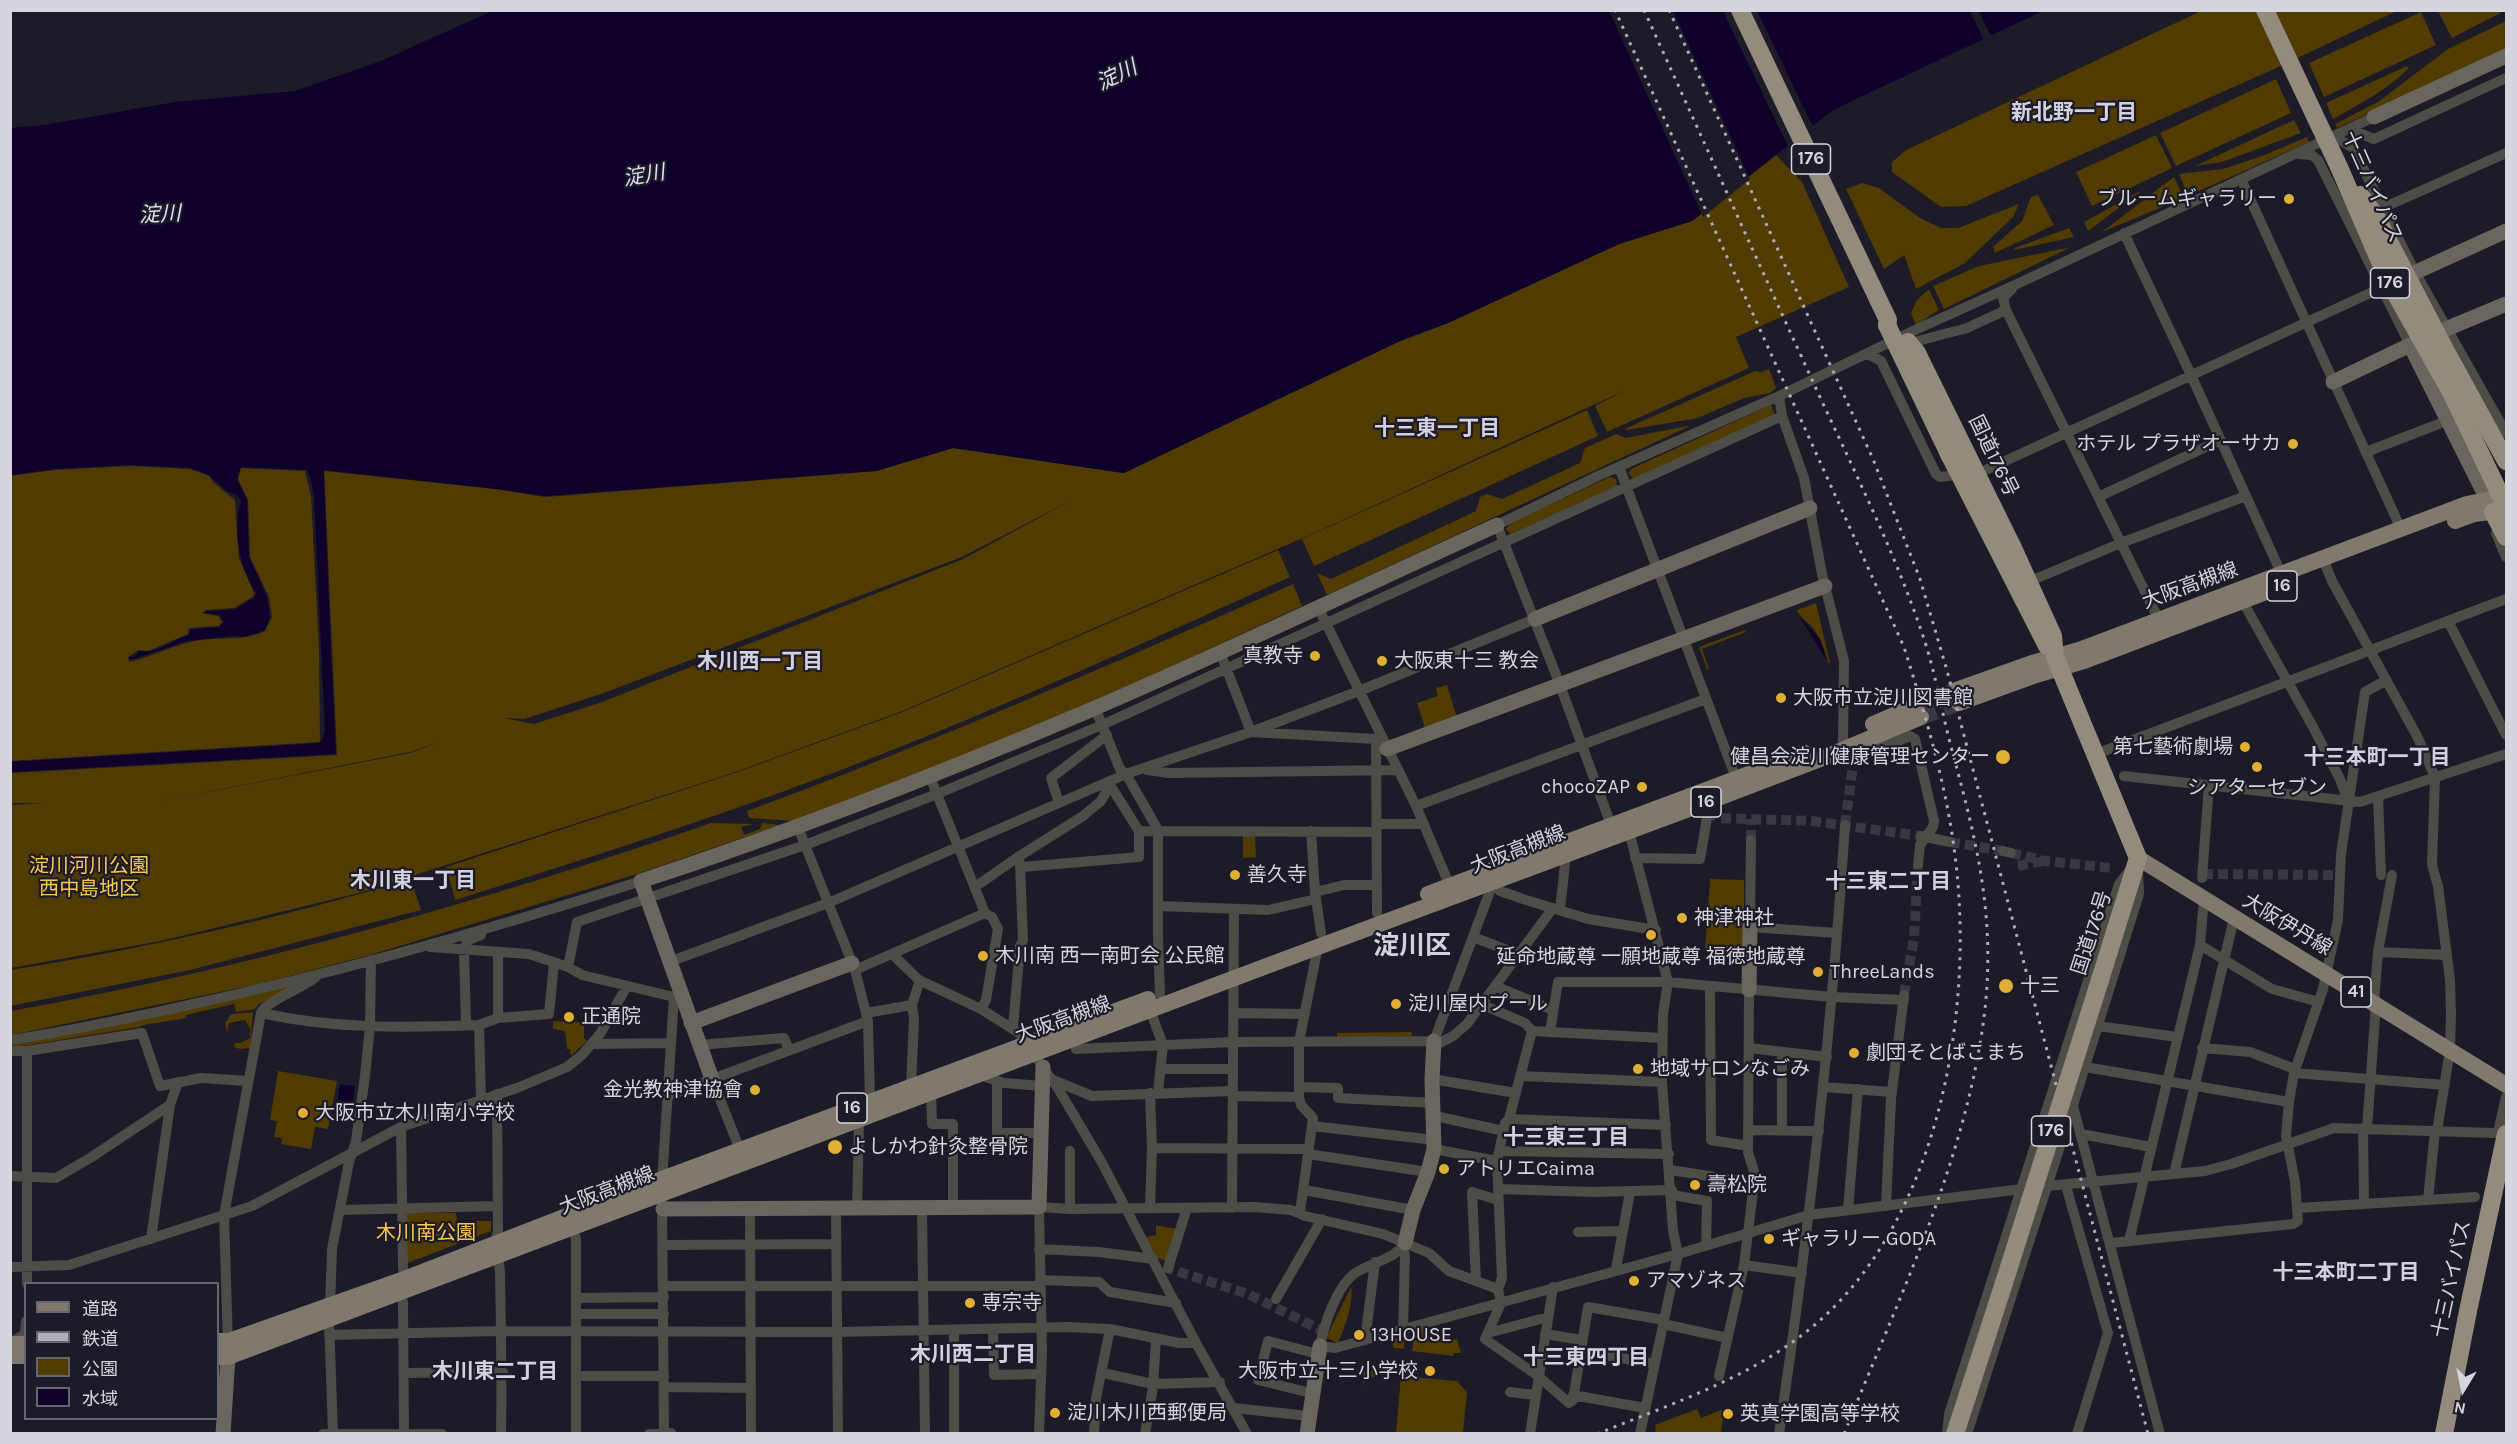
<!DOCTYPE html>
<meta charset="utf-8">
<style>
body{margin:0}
#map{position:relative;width:2517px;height:1444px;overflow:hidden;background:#1d1b27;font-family:Karla,"Noto Sans JP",sans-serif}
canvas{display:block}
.frame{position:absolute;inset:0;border:12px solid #d6d5dd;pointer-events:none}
.legend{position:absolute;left:24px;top:1282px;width:195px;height:138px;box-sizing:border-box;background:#1d1b27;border:2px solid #676570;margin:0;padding:8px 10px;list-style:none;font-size:18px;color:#d6d5dd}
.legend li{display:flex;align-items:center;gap:12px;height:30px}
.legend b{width:30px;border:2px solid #676570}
.north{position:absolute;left:2433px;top:1360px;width:60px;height:60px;-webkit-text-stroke:4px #1d1b27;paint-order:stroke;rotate:190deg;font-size:16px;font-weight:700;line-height:24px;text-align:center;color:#d6d5dd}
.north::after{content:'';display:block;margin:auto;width:21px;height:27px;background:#d6d5dd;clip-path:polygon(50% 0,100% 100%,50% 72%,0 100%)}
</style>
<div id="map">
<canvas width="2517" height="1444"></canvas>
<div class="frame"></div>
<ul class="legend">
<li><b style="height:8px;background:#807a6e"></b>道路</li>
<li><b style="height:8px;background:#afadb6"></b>鉄道</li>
<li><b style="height:16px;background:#503b00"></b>公園</li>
<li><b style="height:16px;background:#0f002b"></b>水域</li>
</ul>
<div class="north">N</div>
</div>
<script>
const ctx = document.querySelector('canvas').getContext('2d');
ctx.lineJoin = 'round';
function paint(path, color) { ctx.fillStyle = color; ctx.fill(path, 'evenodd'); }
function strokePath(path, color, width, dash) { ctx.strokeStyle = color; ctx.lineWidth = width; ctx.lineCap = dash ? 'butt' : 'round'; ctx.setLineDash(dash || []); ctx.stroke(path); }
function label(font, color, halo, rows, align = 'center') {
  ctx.font = font + ' Karla,"Noto Sans JP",sans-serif'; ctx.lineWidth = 4.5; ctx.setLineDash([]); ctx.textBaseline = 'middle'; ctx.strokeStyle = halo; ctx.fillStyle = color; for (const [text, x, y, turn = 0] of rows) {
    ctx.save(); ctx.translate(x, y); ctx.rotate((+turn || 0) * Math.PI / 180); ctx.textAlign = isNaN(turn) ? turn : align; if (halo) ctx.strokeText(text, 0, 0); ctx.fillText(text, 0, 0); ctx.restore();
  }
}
paint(new Path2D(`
 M2506 10 2452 38 2438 11V10Z
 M2201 11H2397L2272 70 1966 206 1941 207 1892 172V162L1906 150Z
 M2421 12 2436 45 2324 97 2309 63Z
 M2506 21V50L2337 128 2335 124 2378 102 2448 49Z
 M2407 66 2409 68C2387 90 2360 104 2333 119L2326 103Z
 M2276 79 2291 113 2176 166 2160 133Z
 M2294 120 2301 133 2222 162 2195 166Z
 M2156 135 2172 168 2092 206 2076 172Z
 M2307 137 2309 142 2188 196 2179 174 2223 169 2262 156Z
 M1776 155 1802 182 1849 287 1736 337 1749 368 1607 432 1595 406 1624 391 1310 535 900 712 727 775 359 893 161 941 11 968 10 805 42 803H11V773L337 755 324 471 496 489 545 497 876 471 953 448 1123 473 1400 341 1448 323 1619 244 1692 221ZM1072 500 963 559 602 702 534 724 504 718 524 719 601 694 962 557ZM442 741 410 753 156 802 410 752Z
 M2174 177 2184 198 2102 232 2171 179Z
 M1862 183 1879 188 1920 218 1941 228H1958L2019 204 2013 217 1965 263 1916 289 1904 255 1884 269 1846 189Z
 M2138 192H2140L2088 231 2084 222Z
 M2038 195 2054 225 1995 253 1993 247 2022 221 2031 197Z
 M2069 228 2074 237 2014 250 2015 248Z
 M2071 247 1944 309 1933 286 1979 266Z
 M1929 289 1939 310 1916 325 1911 313 1917 300Z
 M1769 369 1776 388 1770 393 1744 398 1698 418 1627 430 1625 429 1755 371 1761 372Z
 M1771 405 1775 415 1636 477 1633 478 1628 473 1633 468Z
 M1587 410 1598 436 1314 566 1302 539Z
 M1687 426H1690L1327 595 1317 573 1331 579 1476 511 1480 497 1487 494 1502 499 1580 463 1585 448 1616 434 1626 438Z
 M129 466 190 469 209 476 215 484 235 500 239 558 254 593 253 597 234 608 206 610 202 613 218 616 222 622 219 626 189 628 188 634 148 651 139 650 128 657 129 662C148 658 167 648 187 643 213 635 241 643 265 631L272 617 269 597 250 557 248 500 238 479 241 468 305 471 311 496 319 648 320 742 11 761V476L54 470Z
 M1610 477 1616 479 1617 486 1510 534 1506 529 1510 523Z
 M1278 550 1290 577C1135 647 980 718 820 778 700 823 578 861 455 900L446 867 732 774 900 713Z
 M1293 584 1302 606 1083 707 921 774 794 821 749 818 747 811C932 743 1112 664 1293 584Z
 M1816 603 1830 663H1828C1825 650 1821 639 1813 628 1807 621 1800 618 1797 610Z
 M1745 630 1746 632 1702 649 1709 669H1707L1699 647Z
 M1447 685 1457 718 1425 728 1417 703 1438 696 1436 688Z
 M711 823 753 824 741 827 744 835 760 829 762 823 780 825 634 875 370 955 259 984 11 1035V1011C249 968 482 902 711 823Z
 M1243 836H1255L1256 857 1243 858Z
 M411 879 421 910 190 970 11 1006V970C146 948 279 919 411 879Z
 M1710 879 1744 880V951L1705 950Z
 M293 985 294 987 259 1004 255 1009 236 1012 234 1004 186 1015V1018L144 1025 139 1027 11 1048V1044Z
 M253 1012 250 1048 240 1049 234 1047 235 1043H240L250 1038V1029L245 1020 229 1023 227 1033 225 1023 231 1014Z
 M553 1021 584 1023V1038L587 1041 571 1056 570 1049H567L565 1031 553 1029Z
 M1411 1032 1412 1036 1337 1037V1033Z
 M278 1071 337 1081 328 1129 315 1127 311 1149 281 1144 282 1138 274 1137 277 1121 270 1120Z
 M405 1213H456L457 1221H491V1231L405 1264Z
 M1156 1225 1177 1229 1167 1261 1157 1258 1146 1237 1156 1235Z
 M1351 1287C1354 1301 1345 1328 1338 1343L1326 1338Z
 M1425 1328 1430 1343 1457 1339 1461 1353H1454L1453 1356 1412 1351 1414 1338 1422 1336 1420 1330Z
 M1404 1336V1349L1394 1348 1391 1340Z
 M1361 1361 1364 1368H1376L1378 1376 1365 1378 1363 1386Z
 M1401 1376 1457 1381 1467 1392 1463 1433H1396Z
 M1697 1409 1701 1418 1724 1409 1721 1433H1656L1655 1425Z`), '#503b00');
paint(new Path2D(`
 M492 11H2043L1833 110 1692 221 1619 244 1448 323 1400 341 1124 473 953 448 876 471 545 496 496 489 324 470C327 564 331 659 336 754L11 772 10 762 321 743 325 732 314 496 310 476 306 470 241 467 237 480 247 500 249 557 267 597 270 617 265 630 244 637 232 636 187 641 130 660 129 657H134L139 651C159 654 172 640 189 635L190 629 219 627 224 622 219 615 203 613 207 611 234 610 255 597 256 592C239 568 232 529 241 501L237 495 226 491 209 475 190 468 129 465 54 469 11 475V128L44 125 175 102 295 91 381 61Z
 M1800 617 1820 639 1828 662Z
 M340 1084 355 1086 350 1122 335 1120Z`), '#0f002b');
paint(new Path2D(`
 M1609 11H1673L1750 179 1703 217Z
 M1723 11H1757L1814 129 1789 149Z
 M1970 11H1979L1992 38 1984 41Z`), '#1d1b27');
strokePath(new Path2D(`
 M1708 812 1717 818 1811 821 1921 836
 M1845 825 1853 765 1851 760
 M1751 840V819
 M1950 842 2003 851
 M2011 853 2045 861 2113 868
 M2018 866 2045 861
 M2203 874 2340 875
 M1904 995 1914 938 1918 865
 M1164 1267 1248 1294 1323 1331`), '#393742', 10, [10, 5]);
strokePath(new Path2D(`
 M1917 705 1956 690
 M1921 717 1959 703`), '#393742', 16, [16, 8]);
strokePath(new Path2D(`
 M2349 129 2374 139 2506 78
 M2329 139 2342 141 2353 148 2415 272 2506 433
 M2298 154 2312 155 2318 160 2410 345
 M2241 179 2401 529
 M2378 210 2506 153
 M2124 233 2191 375 2282 575
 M2012 289 2003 298 2006 310 2159 620
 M1917 353 1918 341 1967 328 2006 310
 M1868 354 1881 361 1936 474 1940 477 1949 476 1952 473 1954 463
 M1779 396 1782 416 1804 478 1822 574 1844 661 1843 740 1851 760 1910 736 1915 739 1934 821 1933 827 1920 845 1918 865
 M2366 452 2449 420
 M1619 467 1736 778
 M1977 474 2381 288
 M2098 497 2221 440
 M2496 533 2506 557
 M2323 559 2332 581 2418 738 2435 777 2432 865 2438 886 2450 980 2451 1013 2450 1050 2437 1131
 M2028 582 2121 543 2246 496
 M2243 602 2313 727 2340 779 2348 801
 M1318 607 1416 806 1452 891
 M2448 621 2506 735
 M1220 652 1251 732 1376 739
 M1095 708 1120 769 1126 774 1158 830V937L1160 994
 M2096 754 2506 599
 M1147 770 1169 773 1398 770
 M2124 776 2360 802 2506 754
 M2378 796 2381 875
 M1059 803 1051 778 1107 735
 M1416 806 1706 699
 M1376 824H1424
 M797 825 855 970 868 1021 870 1101 859 1120 857 1209
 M1139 831 1376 832
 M1311 831 1315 892 1321 933
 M1921 836 1950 842
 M1751 840 1750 927 1837 933
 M2003 851 2011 853
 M1635 858 1700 859 1708 812 1705 803
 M1022 867 1139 857V831L1110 785
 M2202 878 2209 785
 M1490 883 1500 891 1526 900 1588 919 1656 930
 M975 887 1018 857 1083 816 1101 801 1110 785 1109 782
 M1315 892 1344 885H1376
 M1158 906 1268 910 1316 899
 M1560 910 1566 855
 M1377 913 1376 739 1380 736
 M1473 937 1520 955
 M2200 945 2272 989 2319 1002
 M430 947 529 954 568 967 582 975 674 997 679 992
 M2378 952 2446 955
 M893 955 919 980 981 1009 1019 1033 1059 1090 1101 1161 1196 1343 1247 1434
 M669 962 828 903 1126 774 1251 732 1359 691 1535 619
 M568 967 577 922 805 845 937 794 1102 725 1782 416
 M855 970 985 913 930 777
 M1497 987 1553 1010
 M1710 987 1711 1140 1748 1146
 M2374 1003 2378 952 2392 875
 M1483 1005 1525 1023 1532 1031
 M981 1009 986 1000 998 929 992 917 985 913
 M1150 1010 1163 1045 1158 1092
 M261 1013C333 1029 405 1028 479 1025L481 1099
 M866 1013 912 1005
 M1233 1013 1305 1014
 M498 1018V952
 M466 1025 464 951 467 941 481 935
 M479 1025 498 1018 549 1014 554 963
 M2098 1026 2177 1037
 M1013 1028 1020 946 1023 940 1020 863
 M1550 1032 1662 1038
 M1073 1039 1076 1049 1233 1042 1434 1041 1489 894 1488 878
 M10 1040C67 1032 124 1019 180 1007 336 973 489 930 641 881
 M591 1044 669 1043
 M699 1045 784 1038 789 1050
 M1434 1046 1453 1036 1467 1024 1553 908
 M1749 1048 1827 1057
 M2202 1048 2250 1052 2295 1069
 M10 1051H27L142 1033 160 1086 201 1078 248 1081
 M1782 1052V1129
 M2085 1067 2289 1102
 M1160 1069H1233
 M2294 1073 2445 1085
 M976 1074 1004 1083 1042 1086
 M1521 1076 1662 1082
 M712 1079 740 1150
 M1432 1079 1516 1093
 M1053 1080 1092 1096 1233 1091
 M997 1081V1133H1040
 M911 1086 914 1019 912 1005 920 980
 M1299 1087 1338 1088V1098L1434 1103
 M1824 1087 1891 1092
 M931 1092 932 1124H953V1208
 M1150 1093 1152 1148 1150 1208
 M497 1094 498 1232C491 1251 499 1253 500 1272 501 1326 502 1379 501 1434
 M667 1096 868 1021
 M1233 1096 1299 1097
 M2073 1106 2160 1434
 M1435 1116 1504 1131
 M1509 1119 1666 1125
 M1312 1126 1435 1140
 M401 1127 403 1269 407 1278
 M2363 1128 2364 1203
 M2367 1129 2376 1004
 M1748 1130 1819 1131
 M2081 1134 2151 1147
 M1152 1148 1309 1149
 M1434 1149 1497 1161
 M1499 1151 1669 1154
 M1308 1154 1428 1172
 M1670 1170 1754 1183
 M2174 1174 2234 918
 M10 1176 56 1178 90 1158 170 1105
 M662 1182 674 997
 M2066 1186 2108 1333 2077 1434
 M1498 1189 1593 1192 1672 1190
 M1304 1190 1413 1210
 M1672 1195 1707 1201 1706 1246
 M2428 1200 2435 1131
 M662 1203 664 1434
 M1886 1206 1891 1099 1904 995
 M922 1208 925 1434
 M1232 1208 1234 910
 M2298 1208 2475 1197
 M750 1209 751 1434
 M836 1209 838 1434
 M1070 1209V1151
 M340 1210 498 1206
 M1848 1210 1858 1089
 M1300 1212 1313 1118 1301 1105 1299 1097V1042L1318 946
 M572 1227 576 1239V1434
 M1578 1232 1623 1231
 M151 1239 170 1105 178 1082
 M2129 1241 2200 945 2204 899
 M1405 1243C1395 1259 1373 1262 1357 1272 1338 1283 1324 1324 1320 1346L1335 1348 1678 1254 1809 1215 2047 1186 2205 1171 2231 1164 2334 1128 2495 1133 2498 1132 2506 1097
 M2111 1243 2293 1224 2298 1221 2295 1182 2286 1136 2289 1102 2294 1073 2323 989 2338 920 2341 854 2365 692 2385 681
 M663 1245 836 1244
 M1039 1249 1099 1252 1153 1259
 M1744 1265 1802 1273
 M10 1267 69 1265 252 1206 401 1127 517 1088 567 1067 582 1055 600 1034 627 986
 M1168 1268 1187 1208
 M1616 1269 1630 1192
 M1040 1280 1099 1282 1110 1292 1176 1303
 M1476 1281 1472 1192 1498 1200
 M27 1284V1051
 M664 1286H1040
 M399 1294 403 1302 404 1433
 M576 1298 664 1297
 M1276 1299 1322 1219
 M330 1306 332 1249 349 1162 356 1141 365 1076 370 1026 371 960
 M576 1314H664
 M329 1320 333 1433
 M1664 1320 1588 1307 1573 1400 1569 1403 1538 1376 1485 1339 1501 1303 1498 1289 1502 1278 1497 1161 1505 1123 1509 1119 1532 1031 1550 1032 1558 982H1668L1832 997 1904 1000
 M1663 1324 1728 1338
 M993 1329 994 1375 1041 1374
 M1403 1329 1405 1256 1403 1246
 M1488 1333 1548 1317
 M1545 1334 1582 1340
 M329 1335 500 1331 837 1332 1068 1327 1110 1329 1179 1343H1196
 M1365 1340 1375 1262
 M10 1343 25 1334 26 1321
 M228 1345 224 1215 261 1013C265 1001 304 988 317 976
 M1581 1351 1655 1364
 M403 1373 503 1372
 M1103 1373 1153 1384 1220 1382
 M576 1376H664
 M1719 1376 1744 1265 1755 1175 1748 1152 1749 990
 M664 1387 751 1388
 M1510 1392 1535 1395
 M1311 1393 1258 1380 1268 1341 1318 1354
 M1573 1395 1645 1408
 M1233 1408 1309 1416
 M323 1434H442
 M649 1434 671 1433
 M954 1434V1330
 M1039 1434 1042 1351 1039 1207 1070 1209 1254 1207 1291 1210 1305 1216 1383 1234 1429 1253 1449 1271 1498 1289
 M1094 1434 1096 1398 1110 1329
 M1145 1434 1153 1387 1156 1338
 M1530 1434 1553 1287
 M1640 1434 1678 1254 1673 1231 1662 1082 1663 1014 1668 982 1629 831 1611 825 1560 685 1497 525 1600 475 1779 396 1915 330 2017 284 2374 117
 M1779 1434C1809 1231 1832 1029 1845 825
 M1947 1434 1949 1414 2119 884 2129 871
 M1967 1434 2063 1137 2139 894 2138 871`), '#4e4c46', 10);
strokePath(new Path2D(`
 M2374 117 2506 56
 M2381 288 2506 231
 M2446 329 2506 304
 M2333 382 2410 345 2492 509
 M1535 619 1810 508
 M1387 749 1825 586
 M1749 990 1750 927
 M691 1023 852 963
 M712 1079 641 881C790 832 937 775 1081 714 1221 654 1359 588 1497 525
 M663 1209 1039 1207 1043 1067
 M1405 1243 1413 1210 1428 1172 1434 1149 1432 1079 1434 1041
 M223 1434 228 1357
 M1307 1434 1320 1346`), '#6a665d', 15);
strokePath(new Path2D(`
 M2455 521 2474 514 2506 510
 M1956 690 2032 663 2079 650 2467 504 2506 496
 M1959 703 2036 675 2084 661 2274 589
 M1873 724 1917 705
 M2138 858 2506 1085
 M1428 894 1805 753
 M218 1341H229L407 1278 662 1179 1148 999
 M10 1344H26
 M10 1356H26
 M218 1357H228C719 1170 1212 986 1705 803L1828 756 1921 717`), '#807a6e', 16);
strokePath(new Path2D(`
 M1740 10 1888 320 1887 325
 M1908 342 1917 353 2013 548 2053 636 2055 657 2060 669 2138 858 2100 980
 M2442 344 2506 461
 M1950 456 2047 646
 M2493 512 2506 537
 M1955 1434 2004 1283
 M2444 1434 2468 1311 2506 1134`), '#938c7e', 18);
strokePath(new Path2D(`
 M1644 10C1699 131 1753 251 1808 371 1848 459 1892 544 1923 636 1936 674 1942 715 1953 754 1977 843 1995 915 1985 1009 1968 1156 1899 1297 1844 1434
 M1669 10 1873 459 1920 579 1946 667 2148 1434
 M1597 1434C1668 1405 1745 1380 1806 1332 1936 1230 1974 1019 1956 864 1948 790 1926 717 1904 647L1615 10`), '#afadb6', 3, [3, 6]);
strokePath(new Path2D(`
 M2265 10 2339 167 2388 280 2452 394 2506 507
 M2360 195 2375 215 2442 344
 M1887 325 1950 456
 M2004 1283 2100 980`), '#938c7e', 18);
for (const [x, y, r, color] of [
 [2289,199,6,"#e0b034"],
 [2293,444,6,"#e0b034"],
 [1315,656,6,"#e0b034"],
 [1382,661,6,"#e0b034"],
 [1781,698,6,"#e0b034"],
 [2245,747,6,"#e0b034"],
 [2003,757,8,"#e0b034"],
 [2257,767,6,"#e0b034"],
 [1642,787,6,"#e0b034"],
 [1235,875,6,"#e0b034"],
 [1682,918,6,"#e0b034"],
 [1651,935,6,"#e0b034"],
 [983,956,6,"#e0b034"],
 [1818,972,6,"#e0b034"],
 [2006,986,8,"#e0b034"],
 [1396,1004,6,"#e0b034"],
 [569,1017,6,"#e0b034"],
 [1854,1053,6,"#e0b034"],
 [1638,1069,6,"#e0b034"],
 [755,1090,6,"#e0b034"],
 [303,1113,6,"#e0b034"],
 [835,1147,8,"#e0b034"],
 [1444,1169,6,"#e0b034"],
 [1695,1185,6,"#e0b034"],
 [1769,1239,6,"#e0b034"],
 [1634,1281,6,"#e0b034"],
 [970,1303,6,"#e0b034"],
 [1359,1335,6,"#e0b034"],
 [1430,1371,6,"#e0b034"],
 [1055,1413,6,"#e0b034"],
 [1728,1414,6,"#e0b034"]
]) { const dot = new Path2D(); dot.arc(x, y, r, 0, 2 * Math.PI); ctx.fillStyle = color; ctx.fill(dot); strokePath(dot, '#1d1b27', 2); }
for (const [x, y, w] of [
 [1811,159,39],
 [2390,283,39],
 [2282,586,30],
 [1706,802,30],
 [2356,992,30],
 [852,1108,30],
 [2051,1131,39]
]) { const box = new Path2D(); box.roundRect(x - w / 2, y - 15, w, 30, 4.5); ctx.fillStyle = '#1d1b27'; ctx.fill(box); strokePath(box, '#d6d5dd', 1.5); }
label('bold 18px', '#d6d5dd', null, [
 ["176",1811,159],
 ["176",2390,283],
 ["16",2282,586],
 ["16",1706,802],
 ["41",2356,992],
 ["16",852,1108],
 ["176",2051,1131]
]);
label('20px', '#d6d5dd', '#1d1b27', [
 ["十三バイパス",2372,187,66],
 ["国道176号",1993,456,64],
 ["大阪高槻線",2190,586,-20],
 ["大阪高槻線",1518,850,-21],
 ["大阪伊丹線",2287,925,31],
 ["国道176号",2092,933,-72],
 ["大阪高槻線",1063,1020,-20],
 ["大阪高槻線",607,1191,-21],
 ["十三バイパス",2452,1279,-78]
]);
label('20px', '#d6d5dd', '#1d1b27', [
 ["ブルームギャラリー",2277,199,"right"],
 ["ホテル プラザオーサカ",2281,444,"right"],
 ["真教寺",1303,656,"right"],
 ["大阪東十三 教会",1394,661],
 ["大阪市立淀川図書館",1793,698],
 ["第七藝術劇場",2233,747,"right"],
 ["健昌会淀川健康管理センター",1990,757,"right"],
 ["chocoZAP",1630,787,"right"],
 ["シアターセブン",2257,788,"center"],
 ["善久寺",1247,875],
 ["神津神社",1694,918],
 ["木川南 西一南町会 公民館",995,956],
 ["延命地蔵尊 一願地蔵尊 福徳地蔵尊",1651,957,"center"],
 ["ThreeLands",1830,972],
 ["十三",2020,986],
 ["淀川屋内プール",1408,1004],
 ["正通院",581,1017],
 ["劇団そとばこまち",1866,1053],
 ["地域サロンなごみ",1650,1069],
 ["金光教神津協會",743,1090,"right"],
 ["大阪市立木川南小学校",315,1113],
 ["よしかわ針灸整骨院",848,1147],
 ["アトリエCaima",1456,1169],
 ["壽松院",1707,1185],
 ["ギャラリー GODA",1781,1239],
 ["アマゾネス",1646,1281],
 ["専宗寺",982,1303],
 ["13HOUSE",1371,1335],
 ["大阪市立十三小学校",1418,1371,"right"],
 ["淀川木川西郵便局",1067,1413],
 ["英真学園高等学校",1740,1414]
], 'left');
label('20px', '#fac84f', '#1d1b27', [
 ["淀川河川公園",89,866],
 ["西中島地区",89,889],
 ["木川南公園",426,1233]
]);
label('italic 21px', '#e0dcf1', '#1d1b27', [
 ["淀川",1117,76,-26],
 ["淀川",644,176,-10],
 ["淀川",160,215,-3]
]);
label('bold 21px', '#d3d0e0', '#1d1b27', [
 ["新北野一丁目",2074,113],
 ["十三東一丁目",1437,429],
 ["木川西一丁目",760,662],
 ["十三本町一丁目",2377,758],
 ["木川東一丁目",413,881],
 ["十三東二丁目",1888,882],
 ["十三東三丁目",1566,1138],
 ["十三本町二丁目",2346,1273],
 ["木川西二丁目",973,1355],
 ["十三東四丁目",1586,1358],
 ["木川東二丁目",495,1372]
]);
label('bold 26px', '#d3d0e0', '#1d1b27', [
 ["淀川区",1412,947]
]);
</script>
